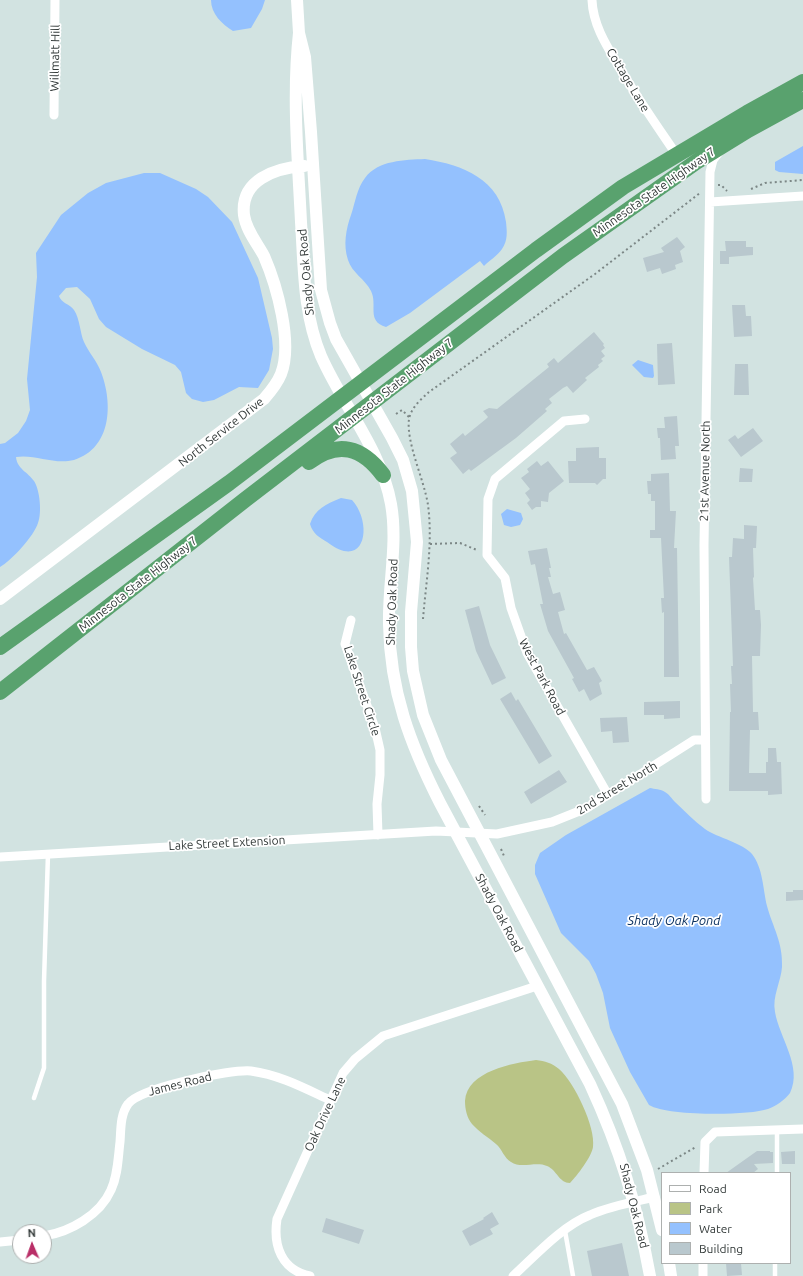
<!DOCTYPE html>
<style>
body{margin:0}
#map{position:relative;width:803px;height:1276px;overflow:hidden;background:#d2e3e1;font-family:Ubuntu,sans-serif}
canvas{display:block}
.legend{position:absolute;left:661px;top:1172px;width:130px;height:92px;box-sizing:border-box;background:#fff;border:1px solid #adb0af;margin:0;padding:5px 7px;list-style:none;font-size:12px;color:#323938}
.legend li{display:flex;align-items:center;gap:8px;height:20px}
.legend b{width:20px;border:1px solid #adb0af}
.north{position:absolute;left:12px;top:1224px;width:40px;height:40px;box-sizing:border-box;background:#fff;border:1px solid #adb0af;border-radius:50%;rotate:358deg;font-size:11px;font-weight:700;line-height:16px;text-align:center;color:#323938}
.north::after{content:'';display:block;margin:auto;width:14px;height:18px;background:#b92e67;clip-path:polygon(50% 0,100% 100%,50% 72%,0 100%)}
</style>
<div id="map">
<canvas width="803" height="1276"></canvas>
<ul class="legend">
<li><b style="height:5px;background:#fff"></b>Road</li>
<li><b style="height:11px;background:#b9c486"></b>Park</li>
<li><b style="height:11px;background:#94c1fe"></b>Water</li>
<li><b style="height:11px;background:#b9c8ce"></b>Building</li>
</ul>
<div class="north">N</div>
</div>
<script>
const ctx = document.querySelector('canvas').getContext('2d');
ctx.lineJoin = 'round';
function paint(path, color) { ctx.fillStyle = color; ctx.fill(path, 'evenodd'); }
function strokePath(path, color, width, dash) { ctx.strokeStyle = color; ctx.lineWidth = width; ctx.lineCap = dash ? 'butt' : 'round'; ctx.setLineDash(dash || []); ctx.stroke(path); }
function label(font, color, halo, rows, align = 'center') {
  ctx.font = font + ' Ubuntu,sans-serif'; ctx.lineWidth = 3.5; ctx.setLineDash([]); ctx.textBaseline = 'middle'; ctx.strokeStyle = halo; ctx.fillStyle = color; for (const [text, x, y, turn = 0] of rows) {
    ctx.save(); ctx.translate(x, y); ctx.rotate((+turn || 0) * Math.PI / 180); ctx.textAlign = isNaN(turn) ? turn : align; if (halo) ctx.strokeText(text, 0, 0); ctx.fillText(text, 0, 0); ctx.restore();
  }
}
paint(new Path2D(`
 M536 1060C545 1061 552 1063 559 1069 574 1082 596 1127 593 1147 592 1156 577 1176 570 1183 559 1183 557 1170 547 1166 536 1161 521 1169 511 1162 504 1158 502 1149 496 1144 488 1137 479 1132 472 1124 467 1118 465 1109 465 1101 467 1071 513 1063 536 1060Z`), '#b9c486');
paint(new Path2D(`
 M211 0H265L262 9 251 28 233 31C222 24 211 14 211 0Z
 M803 146V174L779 172 775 170V162Z
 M425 159C463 165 500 179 506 222 507 232 508 240 502 249 498 255 489 261 484 266L480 261 410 313 386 327C366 321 378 305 371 291 365 279 352 273 348 260 343 245 346 229 351 215 355 203 357 188 365 178 378 160 405 160 425 159Z
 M144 173H160L196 189 208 197 232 222 258 278 272 338 273 349 269 370 258 388 239 387 214 400 203 402 192 399 186 393 181 372 175 365 142 349 106 327 99 319 90 299 77 287 66 288 59 296C61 303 70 304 74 310 80 319 80 333 84 342 89 353 97 361 101 372 113 403 112 448 74 460 54 465 35 454 16 457 17 469 28 472 34 481 40 490 42 513 38 523 34 536 12 560 0 567V444L5 443 18 433 26 421 30 410 27 379 37 277 36 253 61 215 88 193 106 183Z
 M638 360 653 365 654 376 653 378 644 377 632 365Z
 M341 498 352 500C373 523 366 572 327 542 319 537 313 534 310 524 315 509 326 504 341 498Z
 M507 509 521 513 523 519 520 525 511 527 504 525 501 514Z
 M650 788C654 789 661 789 665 792 669 794 672 799 675 802 685 811 694 821 705 829 718 838 743 843 752 854 763 868 763 889 767 906 773 928 783 942 782 967 781 982 772 996 775 1012 779 1037 803 1067 790 1093 785 1100 776 1106 768 1109 747 1116 667 1116 649 1105L630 1072 610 1028 603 993 596 974 589 961 561 933 535 874V865L540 853 566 835Z`), '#94c1fe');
paint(new Path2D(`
 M677 237 685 247 680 251 683 262 675 265 676 269 662 274 660 268 647 272 643 258 664 252 661 248Z
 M725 241H746V247H753V255L729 257V264H720V251H726Z
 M732 305H745L746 316H751L752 336 734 337Z
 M594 332 604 344 603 345 605 348 601 351 605 356 601 359 603 361 598 365 599 367 585 378 587 380 573 393 567 386 563 388 549 399 552 403 545 409 547 411 516 438 471 471 469 469 463 474 450 458 457 453 450 444 463 433 465 436 486 419 488 417 483 411 489 408 497 409 549 367 547 364 554 358 558 363Z
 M672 343 675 384 658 385 657 344Z
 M735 364H748L749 395H734Z
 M677 416 679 446H675L676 459 661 460 660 438H658L657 428H665L664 417Z
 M753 428 763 441 741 457 728 440 735 435 738 439Z
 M599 447V458H606V479H603L597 485 595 483H569L568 461H576V448Z
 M537 461 541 466 548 461 564 481 549 493 548 502 541 501V507H536L532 510 527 503 530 500 525 493 530 489 521 478 529 472 527 469Z
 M740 468 753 469 752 482H739Z
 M669 473 670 511H676L674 548H677L679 677H664V612L662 613 661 598H664L661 538H650V530H655V501H651V494H648L647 481H651V474Z
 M744 525 757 526 756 548H753L754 577 753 578 755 610H760L761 625 760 656H752L753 712H758L759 730H750L749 773H766V762H768V748H776L777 762H781L782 794 768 795V791H729L730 712H731L730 684H732L731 666H733L729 557H732L733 538 744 539Z
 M547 548 551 568H549L551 577H548L553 594 560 592 565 610 558 612 564 634 566 633 587 670 594 667 602 681 599 683 602 694 590 701 584 689 579 692 572 679 574 678 548 631 540 604H543L535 564 531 565 528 551Z
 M479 606 490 645 506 678 492 685 476 651 465 610Z
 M511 692 516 701 518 699 552 756 539 764 500 699Z
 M680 701V718L664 719V715H644V702Z
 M627 717 629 742 613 743 612 731 601 732 600 718Z
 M559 770 567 782 531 804 524 792Z
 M793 890H803V900L786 901V892H793Z
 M757 1151H770V1152H773V1163L754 1164 758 1169 753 1173H726Z
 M795 1151V1164H782L781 1152Z
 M492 1212 499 1224 490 1229 493 1234 470 1246 462 1231 484 1219 483 1218Z
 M326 1218 364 1230 359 1244 322 1232Z
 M622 1243 629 1276H592L587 1251Z
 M726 1263H741L742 1275 727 1276Z`), '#b9c8ce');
strokePath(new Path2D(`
 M718 185H721L727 191
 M751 189 765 183 803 180
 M396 414 402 410 409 417
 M430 544 460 543 477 550
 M423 619C426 582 433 543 428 505 424 479 406 443 409 419 411 408 421 399 429 392L595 274 700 193
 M479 806 485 815
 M501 849 504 856
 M658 1169 696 1147`), '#7c8786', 2, [2, 3]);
strokePath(new Path2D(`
 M34 1098 44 1068V981L48 854
 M777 1173V1130
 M565 1231 573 1276
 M775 1276V1263`), '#fff', 4.5);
strokePath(new Path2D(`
 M592 0C593 26 608 48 621 70 638 99 657 126 676 154
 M54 115 55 0
 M710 202 803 196
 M585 419 564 421 495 479 488 499 487 555 505 578 511 608 527 653 608 795
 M351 620 345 644 375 728 380 750V775L377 804 378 835
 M706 799 704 545 710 172 713 160 720 151
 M0 857 436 831 497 834 552 822 587 808 694 740H705
 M704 1173 705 1142 715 1132 803 1129
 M44 1236C70 1232 100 1215 111 1190 118 1175 118 1158 120 1142 121 1130 120 1115 128 1104 139 1088 230 1069 251 1071 280 1075 304 1088 330 1100
 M0 1242 20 1240
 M310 1276C281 1270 273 1245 277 1219L343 1073 355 1059 383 1036 537 986
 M513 1276C535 1256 562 1226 590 1215 610 1206 633 1202 655 1197
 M703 1276V1263`), '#fff', 9);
strokePath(new Path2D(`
 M297 0 299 33 305 57 311 132 321 290 330 323 336 339 392 438 403 460 412 491 417 542 411 612V647L413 671 423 715 441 760 622 1104 647 1170 662 1230
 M299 33C292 96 298 159 301 222 304 267 303 313 321 356 343 406 381 449 391 504 398 544 388 584 389 624 390 691 410 744 440 803L590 1084C620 1149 637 1205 650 1276
 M0 599 264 399C271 391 277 384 281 374 293 343 277 286 264 256 257 243 246 230 244 215 240 180 275 168 304 166
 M669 1263 671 1276`), '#fff', 12);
strokePath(new Path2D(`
 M309 462C338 440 362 447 383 475
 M0 647 229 483 536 250 623 187 747 113 803 82
 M0 692 246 499 563 256 696 162 748 130 803 100`), '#59a26e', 16);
label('12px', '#323938', '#fff', [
 ["Willmatt Hill",55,58,-89],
 ["Cottage Lane",628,80,59],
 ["Minnesota State Highway 7",654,192,-35],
 ["Shady Oak Road",306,272,-95],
 ["Minnesota State Highway 7",394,386,-38],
 ["North Service Drive",221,432,-38],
 ["21st Avenue North",705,471,-89],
 ["Minnesota State Highway 7",138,584,-38],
 ["Shady Oak Road",392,602,-88],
 ["West Park Road",542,677,62],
 ["Lake Street Circle",362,691,72],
 ["2nd Street North",617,788,-31],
 ["Lake Street Extension",227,843,-3],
 ["Shady Oak Road",499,913,62],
 ["James Road",180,1084,-14],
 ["Oak Drive Lane",325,1114,-65],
 ["Shady Oak Road",634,1206,76]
]);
label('italic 13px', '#0b3160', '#fff', [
 ["Shady Oak Pond",674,921]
]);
</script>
